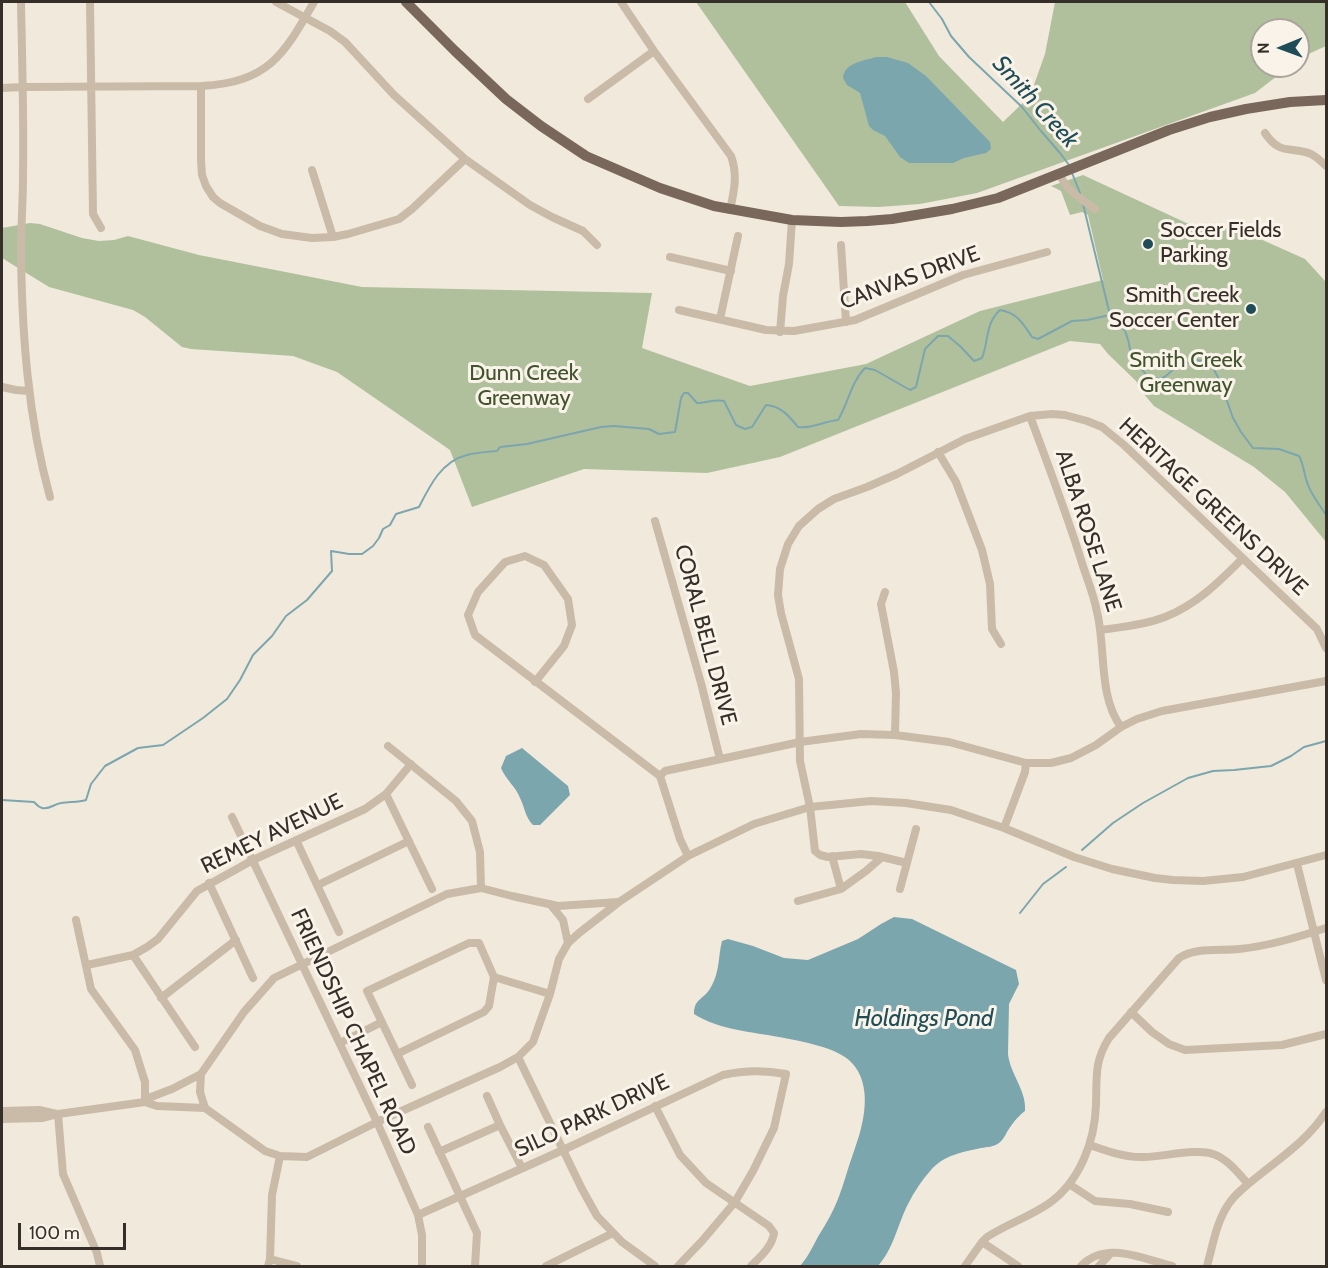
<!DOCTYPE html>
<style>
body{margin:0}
#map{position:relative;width:1328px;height:1268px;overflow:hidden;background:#f1eadc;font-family:Cabin,sans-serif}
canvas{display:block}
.frame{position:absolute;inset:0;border:3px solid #362e28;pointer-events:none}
.north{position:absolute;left:1250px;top:18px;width:60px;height:60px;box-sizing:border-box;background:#f9f3e9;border:2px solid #aba49c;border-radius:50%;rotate:269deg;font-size:16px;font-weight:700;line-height:24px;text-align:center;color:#362e28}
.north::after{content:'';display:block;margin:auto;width:21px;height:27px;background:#1f4d57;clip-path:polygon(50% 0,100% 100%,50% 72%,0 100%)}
.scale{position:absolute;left:18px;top:1223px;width:108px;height:27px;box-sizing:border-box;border:3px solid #362e28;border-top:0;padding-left:8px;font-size:18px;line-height:21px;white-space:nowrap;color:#362e28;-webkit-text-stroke:4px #f9f3e9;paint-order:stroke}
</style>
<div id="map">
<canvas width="1328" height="1268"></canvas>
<div class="frame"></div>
<div class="north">N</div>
<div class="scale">100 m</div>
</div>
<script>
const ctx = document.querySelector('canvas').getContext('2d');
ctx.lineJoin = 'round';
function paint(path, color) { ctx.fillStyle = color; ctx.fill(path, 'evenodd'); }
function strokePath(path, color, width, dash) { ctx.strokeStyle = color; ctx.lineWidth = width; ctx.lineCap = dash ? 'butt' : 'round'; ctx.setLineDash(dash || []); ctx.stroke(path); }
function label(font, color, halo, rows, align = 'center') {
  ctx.font = font + ' Cabin,sans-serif'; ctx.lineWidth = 6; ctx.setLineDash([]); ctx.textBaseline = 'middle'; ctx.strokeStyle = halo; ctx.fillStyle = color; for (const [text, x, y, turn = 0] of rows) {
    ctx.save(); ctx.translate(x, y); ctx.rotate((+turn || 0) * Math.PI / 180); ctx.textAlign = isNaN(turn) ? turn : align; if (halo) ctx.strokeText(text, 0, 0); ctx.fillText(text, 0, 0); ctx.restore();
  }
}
paint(new Path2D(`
 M696 2H905L939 56 1003 122 1030 96 1045 54 1055 2H1326V46L1304 56 1298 60V30H1262V66H1290L1255 93 977 193 920 204 879 207 839 206Z
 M1083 175 1193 226 1238 229 1305 259 1326 282V542L1285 492 1254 467 1154 406 1142 392 1136 381 1108 354 1100 344 1070 341 780 457 707 473 584 469 472 507 450 450 337 372 293 356 191 349 182 347 145 317 133 310 49 287 2 258V228L30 223 40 224 82 238 99 241 114 240 128 236 199 255 362 287 652 293 642 348 750 386 866 364 980 311 1103 280 1088 215 1082 212 1070 215 1061 191 1051 186Z`), '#b0c09d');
paint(new Path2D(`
 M876 57H887L908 63 926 76 990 142 991 149 986 153 964 158 953 163H909L900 157 885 136 873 130 869 126 860 93 847 85 843 78C844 63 863 61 876 57Z
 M522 748 568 786 570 795 540 825H533C525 817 525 808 520 798 516 787 506 780 501 768L506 756Z
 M894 917 912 919 1016 970 1019 984 1009 1004 1008 1054C1010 1074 1027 1091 1025 1111 1017 1117 1012 1124 1007 1132 1005 1136 1002 1141 999 1143 994 1147 987 1147 981 1148 963 1152 944 1155 931 1170 922 1180 914 1192 908 1204 897 1226 894 1248 878 1266H800C808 1257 813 1246 819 1235 826 1224 833 1212 838 1199 844 1184 848 1167 854 1151 864 1124 874 1084 850 1061 834 1046 795 1040 773 1036 745 1031 718 1029 694 1014 694 998 704 1000 711 987 720 972 718 956 722 941L728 939 753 946 784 958 808 960 858 939 881 924Z`), '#7ca6ae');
strokePath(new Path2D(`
 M929 2 942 19 951 36 969 57 1022 107 1041 131 1060 153 1069 165
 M1072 173 1080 193
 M1083 204 1110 315C1126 324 1129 340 1131 356L1136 360 1142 361 1141 368 1147 376 1160 379 1166 376 1177 366 1197 360 1206 362 1213 368 1220 381 1233 418 1241 432 1253 448 1279 449 1299 456C1304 465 1304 475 1308 485 1312 496 1320 505 1326 515
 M2 800 34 802C37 805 38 807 42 808 49 810 54 804 61 803 69 801 77 803 86 800L91 784 105 766 138 748 163 745 203 718 227 699 240 680 253 655 272 636 286 616 307 600 332 571 331 551 349 554H362L373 546 379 538 383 529 390 525 396 514 419 507C430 485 442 461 467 455 477 452 487 452 497 451L500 447 527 444 601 427 614 426 649 429 659 434 675 432 681 398 684 393H688L697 403C706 403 714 399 724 401L736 425 745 429 752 427 766 405C781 406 789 416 798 427 812 429 824 421 838 420 848 404 851 382 865 368L875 370 910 390 916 387 925 349 938 336H948L961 347 974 361 982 358C989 340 985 324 1000 310 1018 313 1023 324 1032 337L1038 339 1072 321 1087 320 1110 315
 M1082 850 1113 823 1143 803 1188 778 1213 771 1234 770 1271 766 1291 756 1304 747 1326 741
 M1020 913 1043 884 1066 867`), '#7ca6ae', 2);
strokePath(new Path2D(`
 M21 2C22 59 24 117 23 175 23 201 21 227 21 253 22 334 28 418 50 497
 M90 2 93 214 101 228
 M276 2 330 31 345 42 394 95 465 159 530 205 552 217 583 231 597 245
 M621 2 654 51 731 156C738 175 734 192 730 210
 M201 86V160L202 175 206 186 213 197 220 203 260 226 282 234 312 238 333 237 348 234 399 219 412 209 465 159
 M2 88 23 87 201 86C269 82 283 56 314 2
 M588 99 654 51
 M1265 133C1280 156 1291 146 1311 154 1317 157 1322 162 1326 166
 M312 170 333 237
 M1060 175C1067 191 1081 199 1095 209
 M841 245 846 322
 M670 257 731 271
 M679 310 766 330 794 331 855 320 963 275 1047 252
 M720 319 738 236
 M780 332 783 296 789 264 792 220
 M2 387 16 390 29 391
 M1030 416C1048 465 1067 514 1082 563 1087 579 1094 595 1097 612 1106 648 1098 696 1121 727
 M938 452 956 482 982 550 990 584 992 629 1001 644
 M655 521 701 683 720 759
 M885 592 881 604 894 672 896 693 895 735
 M1101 630C1122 627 1144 625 1165 617 1196 605 1219 582 1242 559
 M535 682 564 646 572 625 568 599 544 565 525 556 505 562 478 592 468 615 475 635 660 776 680 839 688 856
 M388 746 456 801 472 821 480 852 481 888
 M660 776 665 771 800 742 861 734 895 735 949 742 1026 763H1051L1071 758 1096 745 1121 727 1137 719 1162 711 1326 681
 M386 794 432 889
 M232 817 377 1122 418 1215 422 1235V1266
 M1004 828 1025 772 1026 763
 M296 840 339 932
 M832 856 841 889
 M907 863 878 856 861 854 828 857 820 855 815 851 810 807 800 761 799 679 781 613 778 595 780 569 788 544 799 526 818 509 834 499 867 487 897 474 965 439 1030 416 1052 414 1065 415 1087 421 1102 427 1124 445 1317 629 1326 648
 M1297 864 1326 980
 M209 883 253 978
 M318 885 409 841
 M900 889 916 829
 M798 901 841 889 866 871 882 857
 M550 904 563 920 568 943
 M76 920 91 989 135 1050 145 1082V1102
 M133 955 195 1047
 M87 965 133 955 147 947 158 939 197 891 253 860 365 809 386 794 411 764
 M161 998 236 940
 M1131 1012 1152 1032 1169 1044 1185 1050 1282 1045 1326 1034
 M340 1043 382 1022
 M397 1054 484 1012 489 1006 494 977
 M518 1057 582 1189 597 1216 622 1242 655 1266
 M201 1074 200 1092 205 1108
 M412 1085 367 991 469 943H479L494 977 550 994
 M487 1096 500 1125 522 1168
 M145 1102 151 1097 172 1089 201 1074 244 1012 274 978 447 894 481 888 512 896 558 906 618 902
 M655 1106 680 1155 706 1183 769 1226 774 1233C772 1247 760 1257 751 1266
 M2 1111 39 1110 57 1114
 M58 1114 63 1174 97 1253 100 1266
 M2 1119 43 1118 58 1114 145 1102 157 1106 205 1108 265 1151 280 1156 307 1157 377 1122 500 1067 518 1057 533 1042 550 994 559 959 568 943 579 933 619 902 688 856 754 824 810 807 871 801 906 803 951 810 1004 828 1074 857 1112 869 1155 878 1173 880 1203 881 1243 877 1326 855
 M428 1127 477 1233 475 1266
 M1090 1145C1107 1151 1126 1158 1144 1157 1163 1157 1196 1148 1213 1154 1228 1159 1238 1173 1248 1184
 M439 1152 500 1125
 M1069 1184 1095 1201 1130 1204 1168 1212
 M418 1215 563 1150 723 1075C745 1070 764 1070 786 1074L774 1128 753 1171 735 1202 702 1241 678 1266
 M982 1242 1018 1266
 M270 1259 297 1266
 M268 1266 270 1259 272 1195 280 1156
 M546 1266 613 1233
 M965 1266 982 1242 987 1237C1007 1224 1029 1217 1048 1204 1080 1182 1095 1141 1096 1104 1097 1077 1094 1062 1109 1038L1179 958C1196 947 1219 951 1239 949 1269 946 1298 937 1326 928
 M1081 1266C1106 1240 1143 1259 1172 1266
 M1099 1266 1111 1253
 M1207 1266C1213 1245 1216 1223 1228 1205 1236 1192 1251 1182 1262 1173 1286 1154 1309 1138 1326 1112`), '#c9bba8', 8);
strokePath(new Path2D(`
 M406 2 455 51 506 99 541 126 586 156 660 188 714 206 792 220 841 222 867 221 892 219 952 209 998 198 1169 130 1210 117 1246 109 1290 102 1326 100`), '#78675a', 10);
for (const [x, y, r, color] of [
 [1148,244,6,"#1f4d57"],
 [1251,309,6,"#1f4d57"]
]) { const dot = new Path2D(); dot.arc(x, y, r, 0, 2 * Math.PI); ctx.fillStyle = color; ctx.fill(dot); strokePath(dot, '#f9f3e9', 2); }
label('22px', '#362e28', '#f9f3e9', [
 ["Soccer Fields",1160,231],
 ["Parking",1160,256],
 ["Smith Creek",1239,296,"right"],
 ["Soccer Center",1239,321,"right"]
], 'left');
label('22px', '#362e28', '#f9f3e9', [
 ["CANVAS DRIVE",910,278,-20],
 ["HERITAGE GREENS DRIVE",1213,507,43],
 ["ALBA ROSE LANE",1088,531,72],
 ["CORAL BELL DRIVE",705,635,75],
 ["REMEY AVENUE",272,834,-26],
 ["FRIENDSHIP CHAPEL ROAD",353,1032,65],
 ["SILO PARK DRIVE",592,1116,-25]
]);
label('22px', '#41542d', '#f9f3e9', [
 ["Smith Creek",1186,361],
 ["Greenway",1186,386],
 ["Dunn Creek",524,374],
 ["Greenway",524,399]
]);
label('italic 24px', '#1f4d57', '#f9f3e9', [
 ["Smith Creek",1035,102,48],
 ["Holdings Pond",924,1019]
]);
</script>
